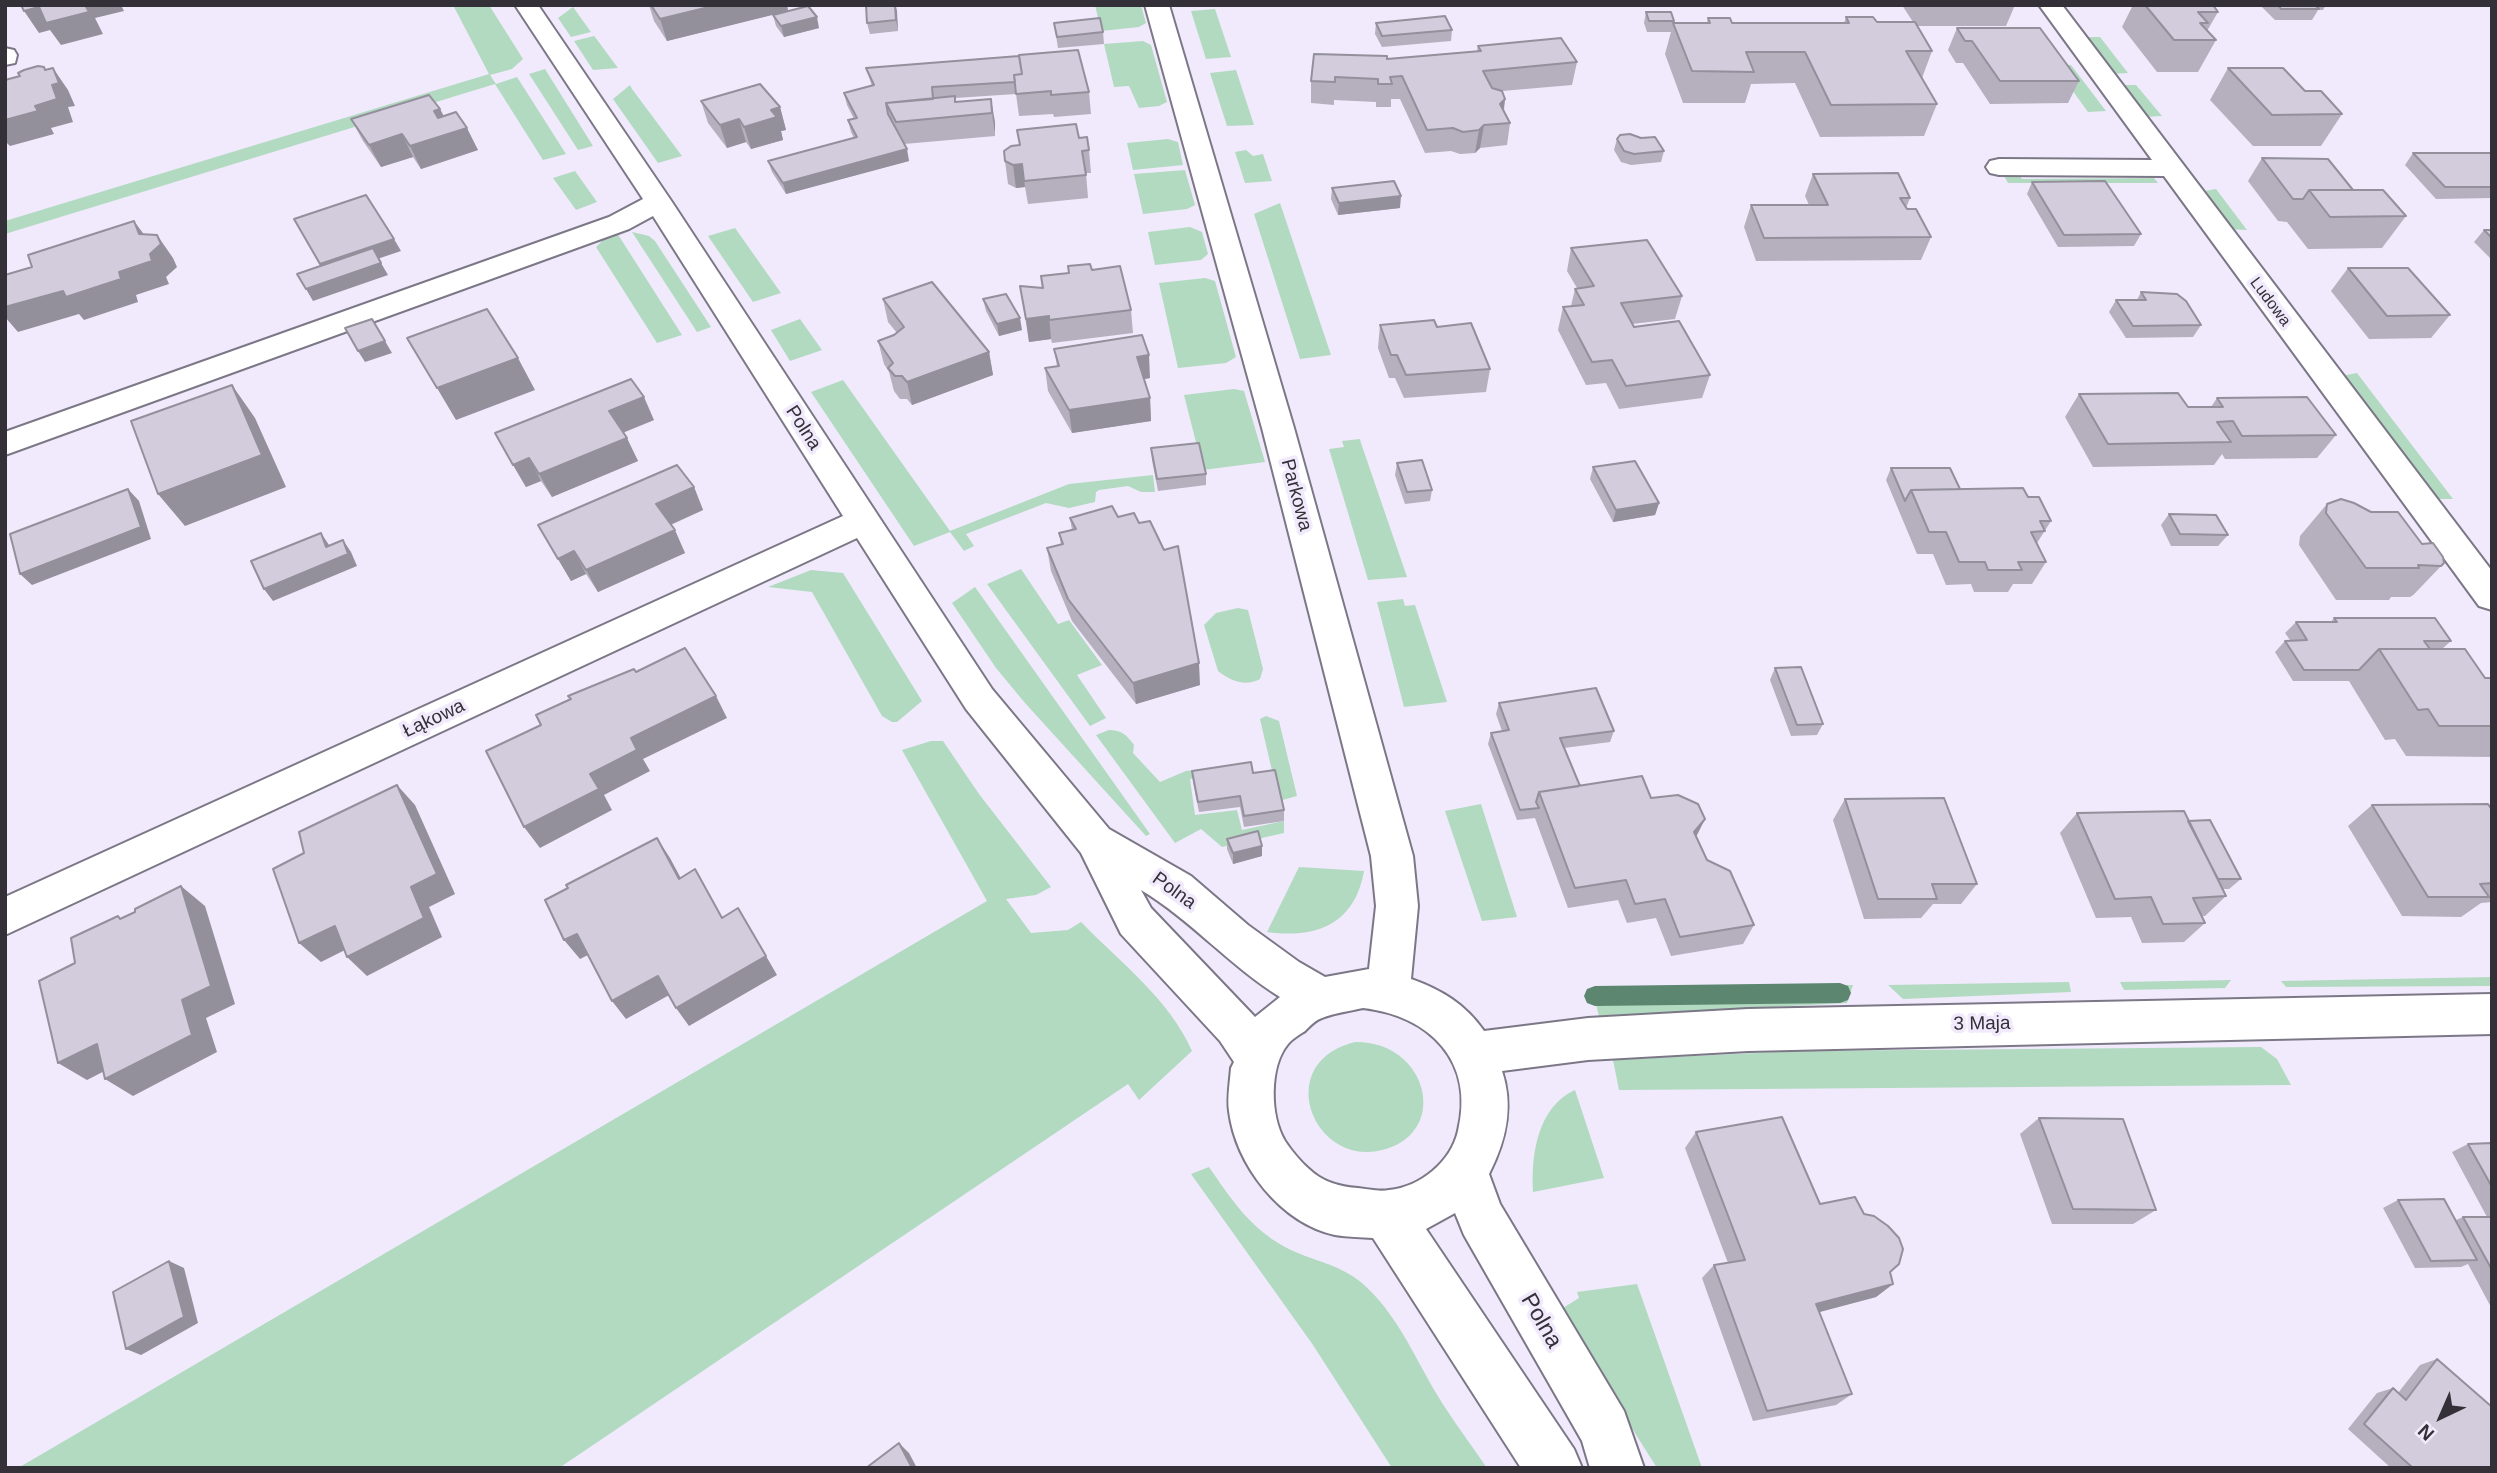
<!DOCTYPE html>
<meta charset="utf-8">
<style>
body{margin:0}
#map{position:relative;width:2497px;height:1473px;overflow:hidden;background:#f0eafc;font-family:Helvetica,sans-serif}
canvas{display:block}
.frame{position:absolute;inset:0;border:7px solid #333137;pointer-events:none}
.north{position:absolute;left:2406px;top:1382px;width:70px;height:70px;-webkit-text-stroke:5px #f0eafc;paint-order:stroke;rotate:224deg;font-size:19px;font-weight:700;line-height:28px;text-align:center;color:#333137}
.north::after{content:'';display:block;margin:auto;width:24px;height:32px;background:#333137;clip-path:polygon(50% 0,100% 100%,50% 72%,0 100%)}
</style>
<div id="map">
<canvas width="2497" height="1473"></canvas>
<div class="frame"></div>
<div class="north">N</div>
</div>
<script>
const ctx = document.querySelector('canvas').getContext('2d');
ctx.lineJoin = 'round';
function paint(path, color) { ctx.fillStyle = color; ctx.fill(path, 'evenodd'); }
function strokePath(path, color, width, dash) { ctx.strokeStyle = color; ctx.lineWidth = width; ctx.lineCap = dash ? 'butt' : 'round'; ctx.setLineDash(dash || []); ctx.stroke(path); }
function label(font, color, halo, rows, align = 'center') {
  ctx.font = font + ' Helvetica,sans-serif'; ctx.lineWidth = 7; ctx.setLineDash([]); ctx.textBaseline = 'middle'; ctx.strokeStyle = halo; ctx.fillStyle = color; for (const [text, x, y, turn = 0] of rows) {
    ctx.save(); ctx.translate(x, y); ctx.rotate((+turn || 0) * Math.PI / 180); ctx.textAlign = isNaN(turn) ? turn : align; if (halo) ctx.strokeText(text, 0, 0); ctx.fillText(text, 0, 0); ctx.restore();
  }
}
paint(new Path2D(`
 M453 5H489L523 59 512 69 490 75 496 84 517 77 566 154 543 160 495 84 5 234V221L489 74Z
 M1095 5H1141L1146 23 1139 27 1101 31Z
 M573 7 591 32 571 37 558 18Z
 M1215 9 1231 57 1206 59 1191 11Z
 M594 36 595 37 618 68 593 70 574 41Z
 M2082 37H2100L2128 73 2111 74Z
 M1143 41 1151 45 1167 102 1159 106 1139 108 1129 86 1114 87 1104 44Z
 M2054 65H2071L2106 111 2088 112Z
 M545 69 593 146 578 150 529 74Z
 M1236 70 1254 125 1227 126 1210 73Z
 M630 85 632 89 682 156 658 163 613 99Z
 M2120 85H2136L2162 116 2144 117Z
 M1168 139 1178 142 1183 165 1133 170 1127 143Z
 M1246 150 1253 156 1263 154 1272 181 1245 183 1235 152Z
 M1185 170 1195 205 1187 209 1143 214 1134 174Z
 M575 171 597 202 576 210 553 178Z
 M2003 174 2019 175 2022 179 2154 178 2158 183H2008Z
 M2216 189 2247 230 2226 229 2199 192Z
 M1280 203 1331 355 1300 359 1254 214Z
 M1190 227 1202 232 1208 254 1201 260 1155 265 1148 232Z
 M735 228 781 293 753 302 708 236Z
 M632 232 649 236 655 241 711 327 697 332Z
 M617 233 682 335 657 343 596 247 605 238Z
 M1205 278 1215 281 1236 357 1226 363 1178 368 1159 283Z
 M800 319 822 350 790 361 771 330Z
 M2357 373 2453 499H2434L2341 376Z
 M843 380 950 531 1069 484 1153 475 1155 492H1141L1128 486 1099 490 1096 492 1095 502 1069 508 1046 503 966 534 974 546 964 551 950 532 914 546 811 392Z
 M1234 389 1244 391 1265 462 1203 470 1184 395Z
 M1360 439 1361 443 1407 577 1368 580 1329 449 1344 447 1342 441Z
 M1021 569 1058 624 1069 620 1102 665 1077 675 1106 718 1090 726 987 584Z
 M811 570 843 573 922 701 897 722H892L882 716 812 592 768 587Z
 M975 587 1150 834 1146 836 1025 703 996 668 952 603Z
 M1403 599 1405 606 1415 605 1447 702 1404 707 1377 602Z
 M1238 608 1248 610 1263 669 1260 679C1245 687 1231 681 1218 671L1204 625 1216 613Z
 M1266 716 1279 721 1297 796 1279 801 1260 719Z
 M1109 730C1121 730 1127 735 1134 745L1133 753 1160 782 1186 771 1229 766 1231 773 1190 779 1195 815 1237 810 1242 830 1284 821V833L1222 847 1201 829 1175 843 1096 735Z
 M931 741H943L979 794 1051 887 1036 895 1006 899 1031 933 1068 930 1081 922C1119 961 1170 1000 1192 1051L1139 1100 1128 1084 559 1468H18L987 901 902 750Z
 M1481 804 1517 917 1482 921 1445 811Z
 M1299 867 1364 871C1355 924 1316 939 1267 932Z
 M2492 977V986L2286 987 2281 981Z
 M2231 980 2225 988 2124 990 2120 982Z
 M2069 982 2071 992 1903 999 1888 985Z
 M1853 985 1847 1003 1599 1016 1593 993 1599 987Z
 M1355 1042C1427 1041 1450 1130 1386 1149 1313 1171 1271 1062 1355 1042Z
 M2261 1047 2277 1059 2291 1085 1619 1090 1613 1060 1795 1051Z
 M1575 1090 1604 1178 1533 1192C1531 1156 1537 1107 1575 1090Z
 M1209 1167C1231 1199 1250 1228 1285 1247 1311 1261 1338 1263 1362 1283 1397 1314 1413 1354 1436 1393 1451 1418 1470 1443 1487 1468H1392L1313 1345 1191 1174Z
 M1637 1284 1702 1468H1657L1558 1311 1579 1298 1577 1292Z`), '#b2dac1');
paint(new Path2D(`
 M1840 983 1848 986 1851 993 1848 1000 1840 1003 1595 1006 1587 1003 1584 996 1587 989 1595 986Z`), '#5c8670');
const minor = new Path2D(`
 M515 5H538L672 202 992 689 1109 829 1191 876 1248 925 1299 962 1325 977 1369 969 1376 906 1371 856 1262 428 1145 5H1169L1294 428 1413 856 1418 906 1411 979C1442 990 1465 1004 1484 1031L1588 1018 1748 1009 2492 994V1034L1748 1051 1588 1060 1502 1071C1514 1107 1506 1141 1489 1174L1500 1204 1624 1411 1644 1468H1590L1582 1441 1464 1235 1455 1213 1426 1229 1574 1449 1582 1468H1521L1373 1238C1361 1237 1347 1237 1335 1235 1281 1223 1236 1166 1229 1111 1227 1098 1230 1082 1231 1068L1234 1062 1220 1041 1121 934 1081 853 966 709 857 538 5 935V897L843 516 653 216 629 229 5 455V432L609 217 643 199ZM1141 890C1191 920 1230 966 1280 997L1255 1017 1151 908ZM1363 1008C1430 1016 1475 1061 1458 1131 1451 1162 1420 1187 1389 1190 1379 1192 1368 1189 1358 1188 1341 1187 1322 1182 1309 1169 1301 1162 1291 1150 1285 1141 1270 1116 1269 1067 1288 1044 1292 1039 1299 1035 1305 1031 1310 1026 1315 1020 1322 1018 1334 1013 1350 1011 1363 1008Z
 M2039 5H2062L2492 571V610L2479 606 2164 176 1999 175 1990 173 1986 167 1990 161 1999 159 2152 160Z
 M5 48 14 50 17 55 15 63 5 65Z`);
strokePath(minor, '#7c7786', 4);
paint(minor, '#fff');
paint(new Path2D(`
 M649 5H787L788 11 667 41 654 21Z
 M866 5H896L898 31 870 34 867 23Z
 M1902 5H2015L2006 26H1917L1932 51 1922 78 1937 104 1924 136 1820 137 1795 83 1751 84 1745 103H1683L1665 54 1671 32H1647L1644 23 1646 12 1674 21V23H1707L1708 18 1732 23H1844L1846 17 1877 22H1913Z
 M2133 5H2213L2218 12 2207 31 2216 40 2198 72H2157L2122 27Z
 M2260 5H2326L2323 10H2318L2312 20H2275Z
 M773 15 819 28 784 37 776 26Z
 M1054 23 1103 32 1104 44 1058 48Z
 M1376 23 1452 30 1451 41 1382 47 1375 34Z
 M1957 28 2079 81 2068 103 1990 104 1963 63H1956L1948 50Z
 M1478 46 1577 62 1572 85 1502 91 1505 99 1504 111 1510 123 1507 145 1480 148 1475 153 1460 154 1451 151 1425 153 1400 99H1391V107H1376V102L1334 100V105L1311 103V81L1387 59 1477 51Z
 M1019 56 1089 92 1091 114 1054 117 1053 114 1019 116 1016 94 955 98 956 102 991 99 995 136 904 144 909 161 786 194 772 172 768 161 854 138 851 132 848 120 854 119 847 105 844 93 872 86 866 68Z
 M2228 68 2305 91 2342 114 2321 146H2253L2210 100Z
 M701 101 780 107 786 130 781 131 783 140 751 149 746 142 727 148 708 123Z
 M440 109 444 116 478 150 421 169 413 157 381 167 363 141 351 119Z
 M1079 138 1089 150 1091 173H1086L1088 198 1028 204 1025 187 1016 188 1008 184 1005 161 1019 145Z
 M1617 139 1664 151 1661 162 1631 165 1621 162 1614 150Z
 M2413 153H2492V198L2436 199 2405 165Z
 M2262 158 2353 190 2406 216 2382 248 2308 249 2287 222 2278 221 2248 181Z
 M1813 174 1910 198 1906 208 1931 237 1921 260 1756 261 1744 227 1751 205H1809L1805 196Z
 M2032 182 2141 234 2134 246 2058 247 2027 194Z
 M1332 188 1400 208 1338 215 1331 199Z
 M2484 230H2492V260L2474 242Z
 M1571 248 1682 296 1675 319 1632 324 1634 327 1710 375 1702 398 1619 409 1606 383 1586 385 1558 330 1563 307 1571 306 1575 289 1577 288 1567 271Z
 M2348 268 2450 315 2431 338 2369 339 2331 291Z
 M1092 270 1131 310 1133 333 1052 343 1051 339 1029 342 1020 286 1042 288 1041 276Z
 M2141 292 2201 325 2193 337 2126 338 2109 312 2116 300H2137Z
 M883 299 989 352 993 375 912 405 907 399H900L894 391 889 372 884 364 878 341 894 335 897 333 888 322Z
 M983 299 1022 330 999 336 986 311Z
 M1380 325 1490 369 1486 392 1404 398 1395 378H1389L1378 348Z
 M1054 349 1150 378 1144 379 1150 398 1151 421 1072 433 1048 391 1045 368 1057 366Z
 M2079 394 2188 407H2211L2217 398 2336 435 2317 458 2225 459 2222 454 2214 465 2093 467 2065 417Z
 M654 420 623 433 638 461 552 497 541 481 526 487 495 433Z
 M1151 448 1206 474V485L1158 491 1152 460Z
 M1397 463 1432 490 1430 501 1405 504 1395 475Z
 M1593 467 1659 503 1655 515 1613 522 1590 479Z
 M1891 468 1960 489 2028 497 2051 521 2037 543 2046 562 2032 584H2013L2008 592H1974L1971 584 1946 585 1933 554H1917L1886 480Z
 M694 487 703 510 671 525 685 553 598 592 586 574 571 581 538 525Z
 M2327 504 2422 544 2444 563 2410 597H2391L2389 600H2336L2299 545 2300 536Z
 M2169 514 2228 535 2218 546H2171L2161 525Z
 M1070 518 1200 685 1136 704 1072 621 1051 571 1047 548 1061 545 1059 533 1072 530Z
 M2334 618 2451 641 2442 649 2485 678H2492V757L2406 756 2395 739 2385 740 2349 681H2293L2275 652 2285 641 2290 640 2285 633 2296 622H2331Z
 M1775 668 1823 724 1817 735 1791 736 1770 680Z
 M1499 703 1614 731 1610 742 1564 748 1580 786 1651 798 1705 819 1696 836 1707 860 1754 925 1743 944 1671 956 1656 918 1627 923 1618 900 1568 908 1535 818 1517 820 1488 744 1491 733 1502 731 1496 714Z
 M1192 771 1253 773 1284 810V821L1244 827 1240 807 1199 812 1193 782Z
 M1845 799 1977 884 1961 904H1933L1921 918 1864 919 1833 820Z
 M2372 805 2492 883V902L2481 903 2461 917 2402 916 2348 826Z
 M2077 813 2188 820 2241 879 2229 889H2223L2226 896 2205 916H2202L2205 923 2184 942 2142 943 2131 917 2096 918 2060 833Z
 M1227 839 1262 856 1233 864 1227 849Z
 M2039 1118 2156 1210 2133 1224H2052L2020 1134Z
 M1696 1132 1820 1204 1890 1272 1893 1284 1876 1297 1819 1312 1852 1394 1836 1405 1753 1421 1702 1278 1714 1265 1728 1263 1685 1148Z
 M2492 1143V1309L2468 1264 2461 1267 2415 1268 2383 1208 2398 1200 2456 1220 2463 1217H2487L2452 1152 2468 1144Z
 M2437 1359 2492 1468H2391L2348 1429 2377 1393 2393 1388 2398 1393 2420 1365Z`), '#b5afbe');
paint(new Path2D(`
 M85 5H121L124 11 95 18 103 34 61 45 50 30 39 33 24 11 39 7Z
 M717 5H787L788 11 667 41 660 19Z
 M895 5 897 11 898 31 896 20Z
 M817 17 819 28 784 37 781 26Z
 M44 67 56 84 53 68 68 90 75 106 68 107 73 122 51 128 54 134 10 146 5 141V120L35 106 45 70Z
 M991 99 995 122V136L992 113Z
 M1505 99 1502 121 1500 104Z
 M780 107 786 130 781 131 783 140 751 149 744 127 771 110Z
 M440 109 451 132 445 134 434 111Z
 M739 119 746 142 727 148 720 125Z
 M1484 125 1480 148 1475 153 1479 130Z
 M467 128 478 150 421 169 410 146Z
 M402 134 413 157 381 167 369 145Z
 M907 149 909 161 786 194 783 183Z
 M1022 164 1025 187 1016 188 1013 165Z
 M1401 196 1400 208 1338 215 1339 203Z
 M134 221 151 244 157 235 173 258 177 267 166 277 169 284 136 295 138 302 84 320 79 314 18 332 5 317V307L63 291 119 272 139 234Z
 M394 239 401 251 327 276 320 264Z
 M381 263 388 275 313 301 306 289Z
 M1049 316 1051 339 1029 342 1026 319Z
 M1020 318 1022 330 999 336 997 324Z
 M385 341 392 353 365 362 358 351Z
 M989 352 993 375 912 405 907 382Z
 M1149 355 1150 378 1139 380 1137 357Z
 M518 358 535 390 456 420 437 388Z
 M232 385 255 418 286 487 185 526 158 494Z
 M644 397 654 420 619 434 609 411Z
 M1150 398 1151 421 1072 433 1069 410Z
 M627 438 638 461 552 497 539 474Z
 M529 458 541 481 526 487 513 465Z
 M694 487 703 510 667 526 656 504Z
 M128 489 139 501 151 539 32 585 20 574Z
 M1659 503 1655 515 1613 522 1616 510Z
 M675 530 685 553 598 592 586 570Z
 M321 533 329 545 335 559 326 547Z
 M343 540 351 552 357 566 273 601 264 589Z
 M574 551 586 574 571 581 558 559Z
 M2444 563 2413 595 2410 597Z
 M1199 663 1200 685 1136 704 1133 683Z
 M716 696 727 718 643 759 650 771 604 795 612 810 540 848 524 827 590 774 631 738Z
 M397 785 415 805 455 894 429 907 442 937 367 976 347 957 411 887Z
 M1705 819 1695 839 1694 832Z
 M657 838 670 858 692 899 679 879Z
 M1262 846V856L1233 864V853Z
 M181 886 205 906 235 1004 206 1018 217 1052 133 1096 105 1079 182 1000Z
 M335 926 355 945 321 962 299 943Z
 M577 934 592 953 580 959 564 940Z
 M766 956 777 975 689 1026 676 1008Z
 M658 976 671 994 626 1019 612 1001Z
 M97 1044 124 1061 87 1080 58 1063Z
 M169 1261 184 1268 198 1323 141 1355 126 1349Z
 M1893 1284 1876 1297 1801 1317 1816 1304Z
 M899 1443 909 1453 917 1468H912Z`), '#938f9b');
const building = new Path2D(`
 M21 5H85L89 12 46 23 39 7 24 11Z
 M651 5H717L660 19Z
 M866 5H895L896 20 867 23Z
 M2145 5H2213L2218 12H2198L2208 23H2200L2216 40H2174Z
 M2278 5H2315L2319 9H2281Z
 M808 6 817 17 781 26 773 15Z
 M1646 12H1671L1674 21H1649Z
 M1445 16 1452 30 1382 36 1376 23Z
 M1846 17H1873L1877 22H1915L1932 51H1906L1937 104 1831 105 1805 52H1746L1754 72 1692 71 1673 23H1710L1708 18H1730L1732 23H1849Z
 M1100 18 1103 32 1057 37 1054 23Z
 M1957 28H2040L2079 81H2000L1972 41H1965Z
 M1561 38 1577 62 1483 71 1492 88 1502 91 1505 99 1500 104 1510 123 1484 125 1479 130 1463 132 1453 128 1427 130 1402 76 1390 77 1392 84H1378V79L1335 77V82L1311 81 1314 54 1387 56V59L1481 51 1478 46Z
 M1078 50 1089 92 1051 95V91L1016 94 1014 75 1022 74 1019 55Z
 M1019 56 1022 74 1014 75 1015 82 932 87 933 99 886 103 888 114 907 149 783 183 768 161 857 137 848 120 857 118 844 93 874 85 866 68Z
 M38 66 44 67 45 70 53 68 59 83 52 85 57 99 35 106 38 111 5 120V80L20 76 18 73 24 70Z
 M2228 68H2283L2305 91H2321L2342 114 2272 115Z
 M760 84 780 107 771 110 777 117 744 127 739 119 720 125 701 101Z
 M429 95 440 109 434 111 438 118 456 112 467 128 410 146 402 134 369 145 351 119Z
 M955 96V102L991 99 992 113 896 122 886 103Z
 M1076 124 1079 138 1087 137 1089 150 1082 151 1086 175 1024 181 1022 164 1013 165 1005 161 1004 151 1011 146 1020 145 1017 130Z
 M1630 134 1641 138 1655 137 1664 151 1634 154 1624 151 1617 139 1620 135Z
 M2413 153H2492V187H2445Z
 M2262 158 2328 159 2353 190H2309L2303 199H2293Z
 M1898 173 1910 198H1900L1907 209H1916L1931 237 1764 238 1751 205H1828L1813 174Z
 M1394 181 1401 196 1339 203 1332 188Z
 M2105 181 2141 234 2064 235 2032 182Z
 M2309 190H2383L2406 216 2330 217Z
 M366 195 394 239 320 264 294 219Z
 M134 221 139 234 157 235 161 244 150 254 152 261 119 272 121 279 66 297 63 291 5 307V275L32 267 28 255Z
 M2484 230H2492V238Z
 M1647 240 1682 296 1621 303 1634 327 1679 321 1710 375 1626 386 1612 360 1592 362 1563 307 1584 305 1575 289 1594 286 1571 248Z
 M373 248 381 263 306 289 297 274Z
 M1090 264 1092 270 1120 266 1131 310 1049 320V316L1026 319 1020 286 1043 288 1041 276 1069 273 1068 266Z
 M2348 268H2408L2450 315 2387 316Z
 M932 282 989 352 907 382 902 376H895L888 368 893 363 878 341 894 335 904 327 883 299Z
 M2141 292 2177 294 2186 301 2201 325 2133 326 2116 300H2146Z
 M1006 294 1020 318 997 324 983 299Z
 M487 309 518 358 437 388 407 338Z
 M372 319 385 341 358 351 345 328Z
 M1434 320 1437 327 1471 323 1490 369 1406 375 1397 355H1391L1380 325Z
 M1142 335 1149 355 1137 357 1150 398 1069 410 1045 368 1059 366 1054 349Z
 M631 379 644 397 609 411 627 438 539 474 529 458 513 465 495 433Z
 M232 385 262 455 158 494 131 421Z
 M2178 393 2188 407H2223L2217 398 2307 397 2336 435 2242 436 2233 421 2217 422 2231 442 2108 444 2079 394Z
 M1199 443 1206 474 1157 479 1151 448Z
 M1422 460 1432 490 1407 492 1397 463Z
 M1635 461 1659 503 1616 510 1593 467Z
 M677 465 694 487 656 504 675 530 586 570 574 551 558 559 538 525Z
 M1891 468H1950L1960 489 1911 490 1905 501Z
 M2023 488 2028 497H2039L2051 521H2040L2045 531 2031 532 2046 562H2018L2022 570H1988L1985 562H1959L1946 532H1929L1911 490Z
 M128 489 141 527 20 574 10 534Z
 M2341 499 2354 503 2371 512H2398L2422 544 2433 543 2443 557 2444 563 2441 566 2418 565 2419 568H2366L2326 513 2327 504Z
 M1112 506 1118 517 1134 513 1139 523 1150 521 1164 550 1178 546 1199 663 1133 683 1068 599 1047 548 1063 544 1059 533 1076 529 1070 518Z
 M2169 514 2216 515 2228 535 2180 534Z
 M321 533 326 547 343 540 348 554 264 589 251 561Z
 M2334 618H2435L2451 641H2424L2430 649H2379L2359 670H2304L2285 641 2307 640 2296 622H2337Z
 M685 648 716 696 631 738 637 750 590 774 599 789 524 827 486 751 541 725 536 715 571 699 568 696 634 669 636 672Z
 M2379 649H2465L2485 678H2492V726H2439L2428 709 2418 710Z
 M1801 667 1823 724 1797 725 1775 668Z
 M1596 688 1614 731 1560 738 1580 786 1539 792 1536 802 1539 808 1520 810 1491 733 1509 730 1499 703Z
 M1251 762 1253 773 1275 770 1284 810 1244 816 1240 796 1198 802 1192 771Z
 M1642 776 1651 798 1678 795 1698 804 1705 819 1694 832 1707 860 1730 871 1754 925 1680 937 1665 899 1635 904 1626 880 1575 888 1539 792Z
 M397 785 437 874 411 887 424 918 347 957 335 926 299 943 273 869 304 853 299 832Z
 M1944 798 1977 884H1932L1937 899H1878L1845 799Z
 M2488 804 2492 810V883L2480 884 2489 897H2428L2372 805Z
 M2184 811 2226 896 2193 898 2205 923 2163 924 2151 897 2115 899 2077 813Z
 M2210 820 2241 879H2218L2188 821Z
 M1258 831 1262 846 1233 853 1227 839Z
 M657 838 679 879 695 869 722 918 738 908 766 956 676 1008 658 976 612 1001 577 934 564 940 545 900 568 888 566 885Z
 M181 886 211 986 182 1000 192 1035 105 1079 97 1044 58 1063 39 981 75 963 71 938 118 916 120 919 135 912V909Z
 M1782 1117 1820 1204 1855 1197 1864 1214 1874 1216 1888 1226 1899 1238 1903 1249 1899 1264 1890 1272 1893 1284 1816 1304 1852 1394 1767 1411 1714 1265 1745 1260 1696 1132Z
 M2039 1118 2123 1119 2156 1210 2073 1209Z
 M2492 1143V1187L2468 1144Z
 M2444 1199 2477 1260 2431 1261 2398 1200Z
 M2463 1217H2492V1270Z
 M169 1261 184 1317 126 1349 113 1292Z
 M2437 1359 2492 1407V1468H2413L2364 1424 2393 1388 2406 1400Z
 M899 1443 912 1468H866Z`);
paint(building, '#d2ccdd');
strokePath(building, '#938f9b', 2);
label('16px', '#333137', '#f0eafc', [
 ["Ludowa",2270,302,53]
]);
label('19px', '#333137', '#f0eafc', [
 ["Polna",803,428,57],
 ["Parkowa",1296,495,75],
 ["Łąkowa",434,719,-25],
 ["Polna",1174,891,36],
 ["3 Maja",1982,1024,-1]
]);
label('23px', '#333137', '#f0eafc', [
 ["Polna",1541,1321,60]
]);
</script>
